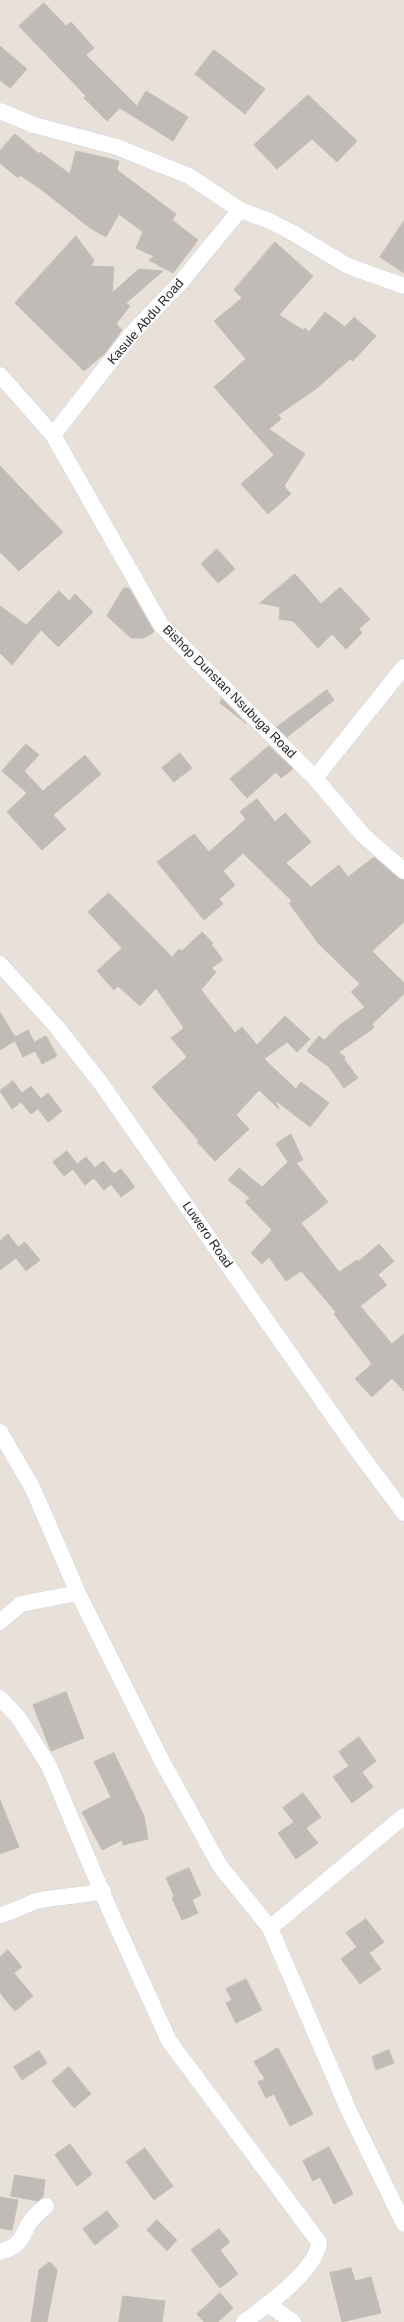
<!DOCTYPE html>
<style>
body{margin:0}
canvas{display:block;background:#e8e1d9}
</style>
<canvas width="404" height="2322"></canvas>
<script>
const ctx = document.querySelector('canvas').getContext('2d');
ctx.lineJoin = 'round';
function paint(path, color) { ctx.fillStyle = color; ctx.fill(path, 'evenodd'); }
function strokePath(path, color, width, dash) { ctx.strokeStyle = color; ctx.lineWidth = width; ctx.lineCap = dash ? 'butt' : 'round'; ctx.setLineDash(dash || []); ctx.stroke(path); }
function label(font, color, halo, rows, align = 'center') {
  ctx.font = font + ' Arial,sans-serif'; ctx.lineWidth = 3.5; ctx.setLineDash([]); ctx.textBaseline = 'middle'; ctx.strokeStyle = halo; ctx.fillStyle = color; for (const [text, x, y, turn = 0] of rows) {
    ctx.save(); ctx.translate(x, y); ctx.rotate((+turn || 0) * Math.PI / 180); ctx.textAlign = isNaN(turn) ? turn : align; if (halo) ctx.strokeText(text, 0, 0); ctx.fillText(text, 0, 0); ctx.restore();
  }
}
const building = new Path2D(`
 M44 3 66 26 71 22 94 48 86 55 137 106 146 91 188 117 173 141 120 108 107 121 84 98 86 96 19 26Z
 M0 46 27 69 10 88 0 80Z
 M214 50 265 89 245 114 195 74Z
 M308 95 357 141 337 162 312 139 277 169 254 145Z
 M15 134 39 154 40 152 70 174 76 151 119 161 117 170 176 214 172 220 198 240 173 273 149 260 154 256 136 248 143 232 119 214 106 237 90 228 42 190 20 175 18 178 0 163V151Z
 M404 221V273L380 257Z
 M76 236 94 260 91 266 114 267 112 293 139 269 163 271 126 303 130 306 116 324 122 330 105 353 84 371 15 303Z
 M275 242 313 276 279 315 303 330 305 328 309 332 325 312 345 327 354 317 376 336 353 361 350 359 317 388 278 415 281 419 269 429 305 454 284 486 291 494 268 514 241 484 274 455 214 387 246 359 214 321 242 298 234 290Z
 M0 466 63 532 19 571 0 552Z
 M217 549 235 569 218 583 201 564Z
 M295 574 321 604 340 587 370 619 359 629 362 633 346 649 332 634 318 648 293 621 279 619 280 607 260 603Z
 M124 588H129L154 632 143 638H131L107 616Z
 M59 591 69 601 75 594 93 612 58 647 41 630 12 665 0 653V606L26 625Z
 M327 690 334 700 287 737 277 727Z
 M222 699 247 724 220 703Z
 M26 744 39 755 24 771 43 791 85 755 101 774 53 815 66 829 42 850 7 812 27 793 2 771Z
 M269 746 293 769 281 778 276 772 247 798 230 779Z
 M180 753 192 768 174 782 162 768Z
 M257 799 275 822 285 813 311 842 286 863 311 887 339 865 348 877 374 857 398 878 404 880V922L372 951 404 983V994L372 1024 374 1028 339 1052 345 1057 344 1059 358 1078 344 1088 329 1067 307 1051 319 1036 324 1040 341 1024 365 1007 351 992 360 984 318 943 289 903 292 901 243 853 223 871 235 885 219 899 223 904 204 920 157 862 194 834 209 852 246 819 240 812Z
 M109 893 172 957 179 949 182 951 202 932 213 943 211 944 223 960 211 968 216 972 201 990 235 1033 242 1027 257 1045 285 1016 310 1039 297 1052 287 1042 264 1059 296 1089 301 1082 329 1103 310 1127 275 1100 279 1109 259 1090 236 1115 249 1129 215 1161 197 1142 199 1141 152 1087 187 1057 171 1038 184 1028 156 988 140 1006 118 986 114 990 97 971 122 948 88 912Z
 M0 1012 15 1037 28 1030 34 1042 46 1036 57 1056 42 1064 35 1051 23 1057 15 1041 0 1050Z
 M13 1081 22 1093 31 1086 41 1099 48 1093 62 1111 48 1122 38 1109 31 1114 21 1102 12 1109 0 1091Z
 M291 1134 303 1160 296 1163 328 1202 301 1223 339 1272 357 1260 358 1262 379 1244 394 1261 378 1275 387 1285 360 1306 392 1344 404 1334V1391L392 1378 372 1397 355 1379 372 1364 334 1314 336 1312 301 1271 286 1281 269 1257 262 1264 251 1253 272 1230 245 1202 250 1198 228 1180 239 1168 262 1187 288 1162 276 1144Z
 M67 1151 77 1164 86 1157 95 1168 103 1161 114 1174 121 1169 135 1187 121 1197 111 1184 104 1190 94 1178 85 1185 73 1169 64 1176 53 1162Z
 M8 1234 18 1247 25 1242 40 1260 26 1271 16 1258 0 1270V1241Z
 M66 1692 84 1738 51 1751 33 1705Z
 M359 1737 376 1761 362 1772 373 1787 352 1803 333 1777 349 1766 339 1752Z
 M114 1753 144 1816 148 1839 123 1845 122 1840 102 1850 82 1812 111 1797 94 1762Z
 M303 1793 321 1817 306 1828 318 1843 296 1859 278 1833 294 1822 283 1808Z
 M0 1800 19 1847 0 1854Z
 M189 1868 201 1895 192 1900 198 1913 182 1920 172 1898 174 1896 166 1878Z
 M366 1919 384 1942 369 1953 381 1969 360 1984 341 1959 357 1947 346 1933Z
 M8 1950 22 1967 14 1973 33 1996 15 2011 0 1993V1957Z
 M246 1979 262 2010 236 2023 226 2003 232 2000 226 1989Z
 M278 2048 313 2114 290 2126 274 2094 266 2098 258 2082 265 2079 254 2062Z
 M389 2050 394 2063 376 2070 372 2057Z
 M39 2051 47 2063 22 2080 14 2067Z
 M69 2067 91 2094 74 2108 52 2081Z
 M70 2144 92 2174 77 2186 55 2155Z
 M329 2147 353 2194 334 2204 320 2177 313 2181 303 2161Z
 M145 2148 173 2186 154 2200 126 2162Z
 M15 2175 45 2180 43 2197 38 2201 11 2196Z
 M0 2197 18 2200 12 2230 0 2228Z
 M107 2211 119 2226 95 2245 83 2229Z
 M157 2220 177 2240 167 2251 147 2230Z
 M219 2229 230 2242 220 2250 238 2274 220 2288 191 2250Z
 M50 2262 57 2270 47 2322H31L39 2270Z
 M351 2268 355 2281 371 2277 381 2313 342 2322 330 2273Z
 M220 2293 233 2308 218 2322H204L197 2314Z
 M123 2296 165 2301 162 2322H119Z`);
paint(building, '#c0bbb6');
strokePath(building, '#c3bdb4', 1);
const street = new Path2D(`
 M0 111 34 125 117 147 189 176 240 210 270 221 293 233 348 266 404 286
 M0 375 53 435 161 625 315 778 363 835 404 871
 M53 435 134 331 180 283 240 210
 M315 778 404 667
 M0 964 56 1026 100 1082 352 1443 404 1513
 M0 1432 33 1489 78 1593 163 1763 220 1866 270 1928 349 2111 404 2224
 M0 1622 21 1604 78 1593
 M0 1698 18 1717 49 1766 110 1911 169 2041 319 2242C317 2270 266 2306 244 2322
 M0 1915C15 1912 27 1903 41 1900 61 1896 82 1896 103 1891
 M270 1928 404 1816
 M0 2252C19 2246 20 2242 28 2225 32 2218 40 2211 46 2206
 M268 2304 293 2322`);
strokePath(street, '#cfd2de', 17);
strokePath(street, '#fff', 16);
label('13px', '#272727', '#fff', [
 ["Kasule Abdu Road",146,322,-49],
 ["Bishop Dunstan Nsubuga Road",229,692,45],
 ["Luwero Road",207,1235,55]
]);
</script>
